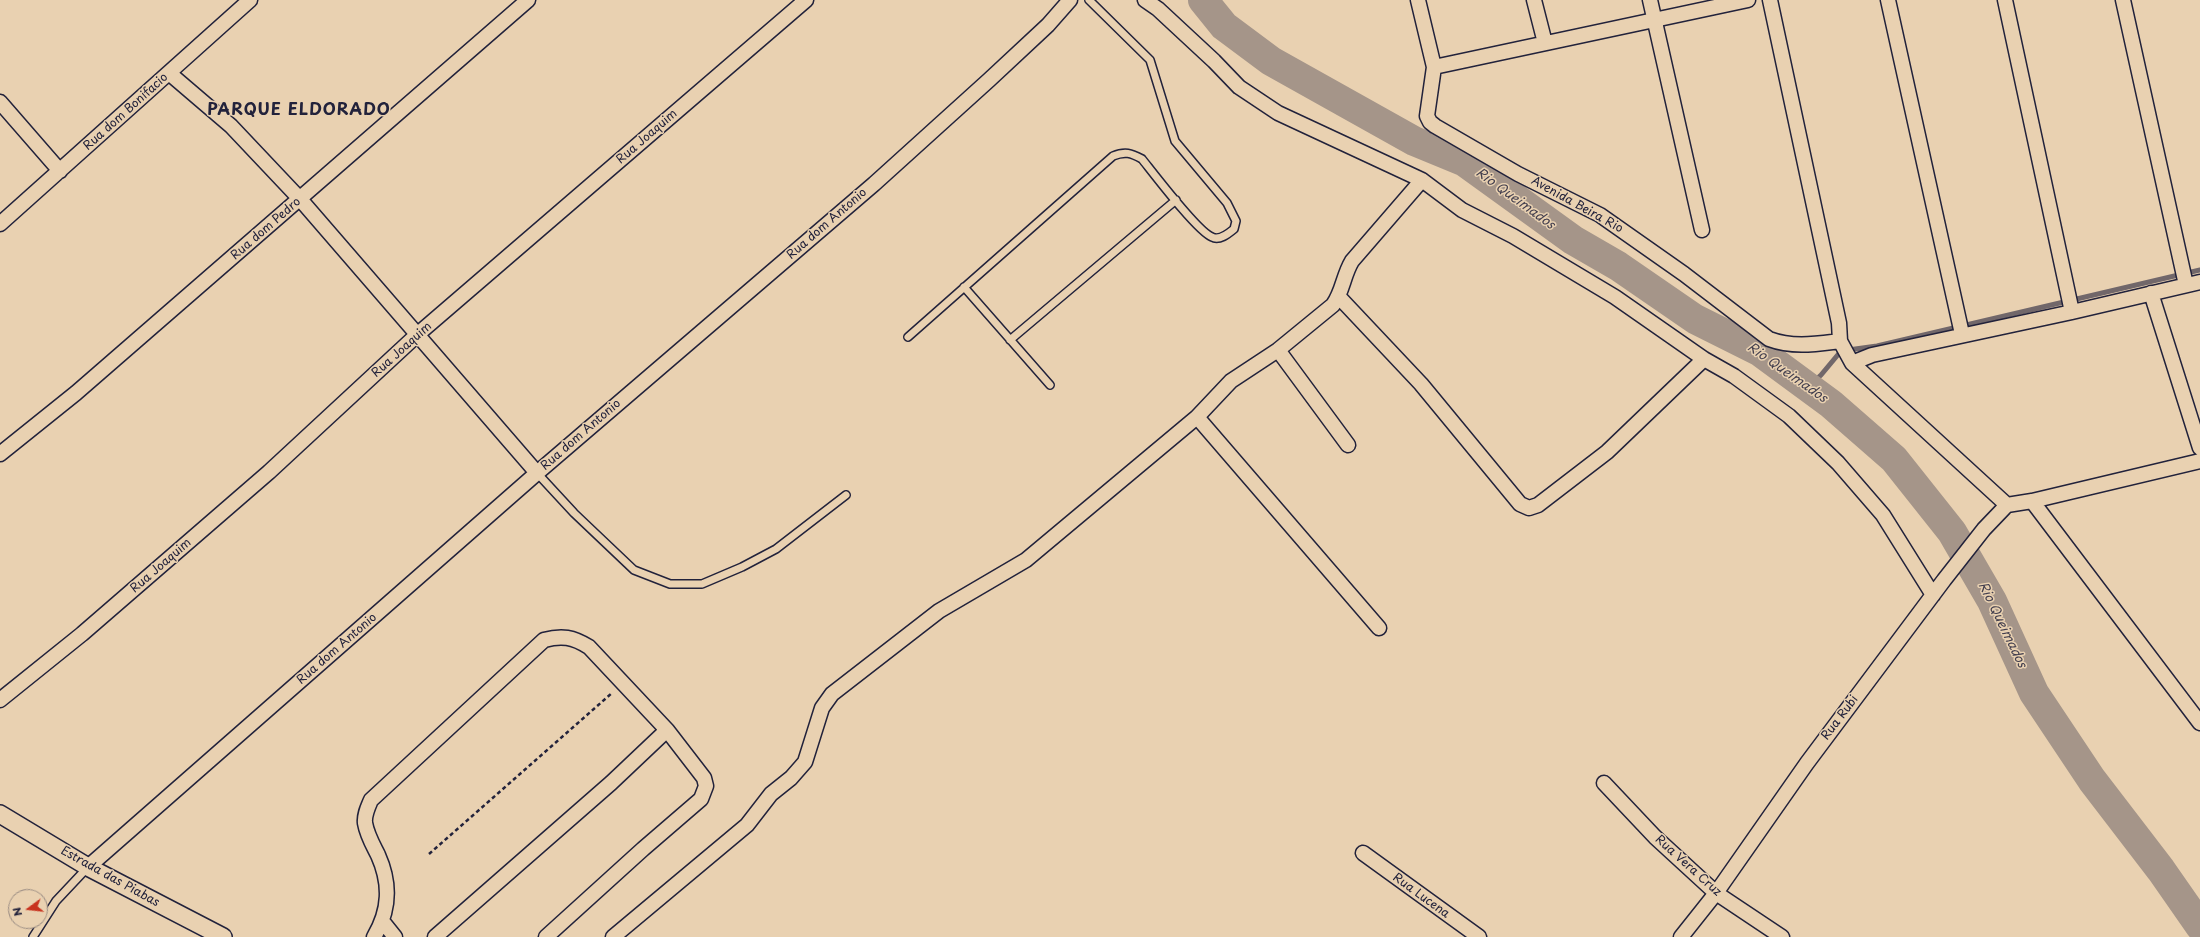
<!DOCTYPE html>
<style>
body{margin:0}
#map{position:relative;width:2200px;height:937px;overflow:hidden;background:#e9d1b1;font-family:"Playpen Sans",sans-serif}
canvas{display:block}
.north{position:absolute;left:8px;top:889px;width:40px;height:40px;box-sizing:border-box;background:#e9d1b1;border:1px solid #998b82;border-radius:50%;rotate:255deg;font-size:11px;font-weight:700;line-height:16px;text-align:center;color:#22223b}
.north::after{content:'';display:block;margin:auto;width:14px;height:18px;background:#c8321e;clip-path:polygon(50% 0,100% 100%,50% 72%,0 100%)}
</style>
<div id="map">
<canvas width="2200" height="937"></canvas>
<div class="north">N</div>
</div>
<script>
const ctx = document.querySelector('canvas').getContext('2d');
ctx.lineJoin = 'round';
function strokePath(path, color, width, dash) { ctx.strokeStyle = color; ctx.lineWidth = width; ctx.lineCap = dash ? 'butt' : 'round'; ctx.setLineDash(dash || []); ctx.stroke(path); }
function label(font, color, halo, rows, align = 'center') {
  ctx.font = font + ' "Playpen Sans",sans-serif'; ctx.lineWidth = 3; ctx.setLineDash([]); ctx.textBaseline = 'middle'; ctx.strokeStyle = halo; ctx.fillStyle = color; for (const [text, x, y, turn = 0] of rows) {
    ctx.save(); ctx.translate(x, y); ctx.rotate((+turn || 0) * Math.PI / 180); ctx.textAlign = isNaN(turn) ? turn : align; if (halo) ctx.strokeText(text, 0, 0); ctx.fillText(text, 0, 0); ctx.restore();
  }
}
strokePath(new Path2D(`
 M1808 387 1821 375 1841 351 1877 346 2200 270`), '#71676a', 5);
strokePath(new Path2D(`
 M1203 0 1224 26 1271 61 1414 141 1465 162 1573 240 1618 266 1695 319 1759 351 1831 404 1894 459 1952 532 1992 601 2034 693 2092 780 2161 870 2200 926`), '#a59589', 30);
const service = new Path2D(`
 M964 287 1050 385
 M908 337 1113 156C1125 151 1131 153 1142 159 1154 174 1198 232 1212 237 1219 241 1228 234 1234 229L1236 221 1227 203 1175 141 1150 60 1089 0
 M1010 340 1176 200
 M537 473 574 513 634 570 670 584H702L742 567 776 549 846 495
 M33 937 56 901 88 867`);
const minor = new Path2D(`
 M1145 0 1158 9 1214 61 1239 87 1278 113 1422 180 1462 210 1513 236 1615 297 1704 359 1734 376 1789 416 1838 463 1883 515 1933 595
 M1418 0 1434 67
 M1534 0 1545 43
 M1650 0 1702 230
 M1748 0 1434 67 1427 116 1430 122 1435 126 1518 174 1600 215 1684 274 1769 339C1793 348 1816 344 1840 341
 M1770 0 1839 323 1840 341 1852 363 2007 505
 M1888 0 1962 334
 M2005 0 2072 312
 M2123 0 2186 285
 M169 73 231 126 300 199 537 473
 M0 102 60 171
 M0 224 250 0
 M2151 293 2200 448
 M1339 297 1421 384 1520 504 1529 508 1538 505 1607 452 1704 359
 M1278 350 1348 445
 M1852 363 1872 355 2072 312 2200 282
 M1197 417 1379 628
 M0 454 76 393 528 0
 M2032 501 2200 723
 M2007 505 2032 501 2200 461
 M0 700 82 634 269 472 418 334 806 0
 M1604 783 1655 837 1716 893 1782 937
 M1363 853 1479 937
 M88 867 537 473 874 184 989 80 1048 25 1070 0
 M383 922 395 937
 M374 937C390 910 391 884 378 855 373 845 367 835 365 823 364 815 368 807 371 800L544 640C562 635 573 637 589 647L667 730 611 783 435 937
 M546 937 643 849 701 799 706 786 704 778 667 730
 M613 937 747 825 771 794 791 778 805 762 822 708 832 694 939 611 1026 560 1197 417 1231 381 1278 350 1333 305C1343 291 1343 276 1352 261L1422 180
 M1681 937 1716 893 1807 763 1944 580 1984 529 2007 505`);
const tertiary = new Path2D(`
 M0 814 88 867 223 937`);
strokePath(service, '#22223b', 10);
strokePath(minor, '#22223b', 17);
strokePath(tertiary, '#22223b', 20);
strokePath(new Path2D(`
 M429 854 612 693`), '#22223b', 2.5, [4, 3]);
strokePath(service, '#e9d1b1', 7);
strokePath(minor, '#e9d1b1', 14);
strokePath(tertiary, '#e9d1b1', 17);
label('12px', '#22223b', '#e9d1b1', [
 ["Rua dom Bonifacio",126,112,-42],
 ["Rua Joaquim",647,137,-41],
 ["Avenida Beira Rio",1577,205,29],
 ["Rua dom Antonio",827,224,-41],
 ["Rua dom Pedro",266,229,-41],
 ["Rua Joaquim",402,350,-42],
 ["Rua dom Antonio",581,435,-41],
 ["Rua Joaquim",161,566,-41],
 ["Rua dom Antonio",337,649,-41],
 ["Rua Rubi",1840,718,-53],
 ["Rua Vera Cruz",1688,866,42],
 ["Estrada das Piabas",110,877,29],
 ["Rua Lucena",1421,896,36]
]);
label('italic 13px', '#433f4e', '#e9d1b1', [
 ["Rio Queimados",1515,199,36],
 ["Rio Queimados",1787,373,35],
 ["Rio Queimados",2002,625,64]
]);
ctx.letterSpacing = '1px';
label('bold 16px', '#22223b', '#e9d1b1', [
 ["PARQUE ELDORADO",299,111]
]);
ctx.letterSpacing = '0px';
</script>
